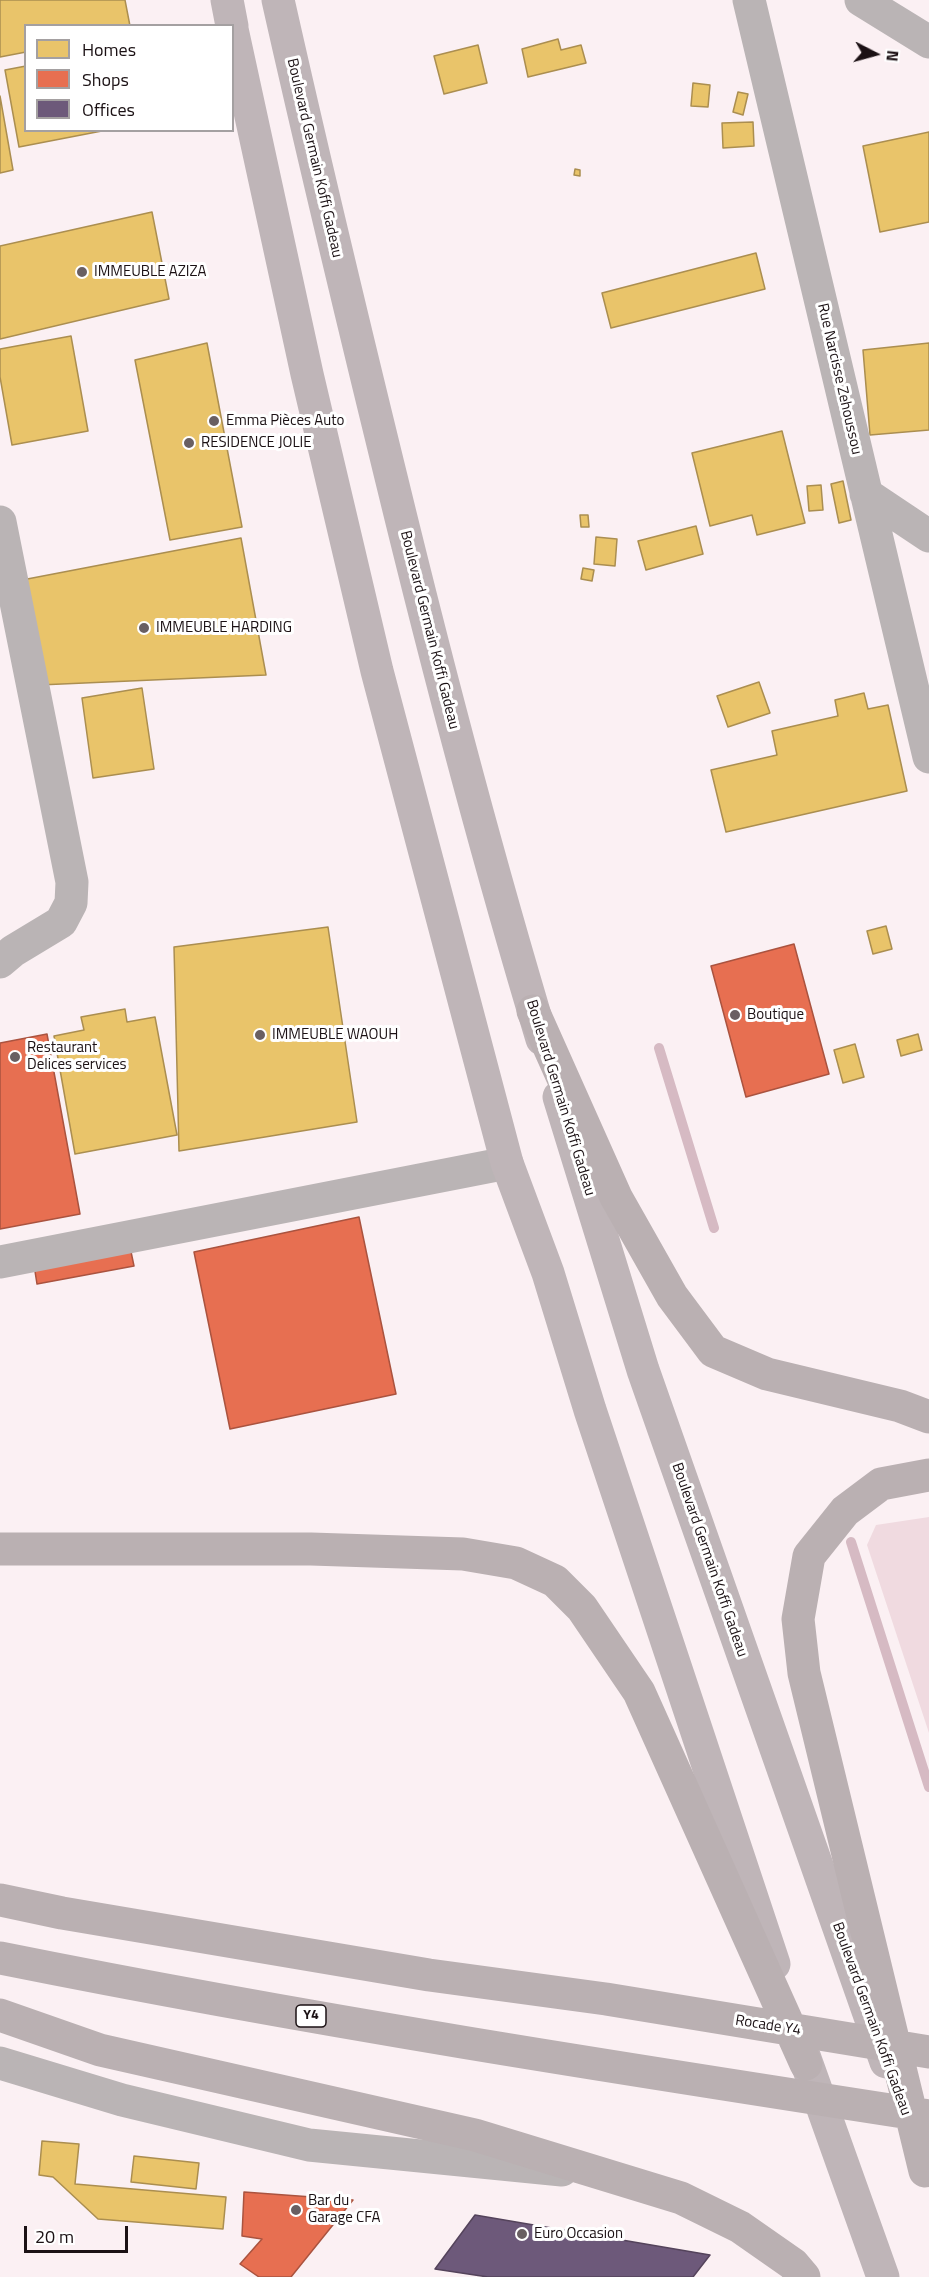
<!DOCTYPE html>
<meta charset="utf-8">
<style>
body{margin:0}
#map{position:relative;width:929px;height:2277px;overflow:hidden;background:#fbf0f3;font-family:"Titillium Web",sans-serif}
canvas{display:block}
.legend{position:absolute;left:24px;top:24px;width:210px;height:108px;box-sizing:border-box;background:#fff;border:2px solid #a4a0a1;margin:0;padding:8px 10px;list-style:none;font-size:18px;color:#1b1114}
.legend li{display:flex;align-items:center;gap:12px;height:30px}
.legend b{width:30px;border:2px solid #a4a0a1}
.north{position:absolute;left:845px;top:24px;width:60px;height:60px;-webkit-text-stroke:4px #fff;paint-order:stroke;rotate:96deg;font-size:16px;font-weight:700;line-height:24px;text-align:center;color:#1b1114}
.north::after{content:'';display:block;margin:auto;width:21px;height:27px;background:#1b1114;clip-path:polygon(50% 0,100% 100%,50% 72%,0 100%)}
.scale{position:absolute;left:24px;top:2226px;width:104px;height:27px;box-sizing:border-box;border:3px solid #1b1114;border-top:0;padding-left:8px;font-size:18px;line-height:21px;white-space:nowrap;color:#1b1114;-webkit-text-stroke:4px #fff;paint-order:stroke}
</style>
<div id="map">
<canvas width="929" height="2277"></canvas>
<ul class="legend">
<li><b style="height:16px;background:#e9c46a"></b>Homes</li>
<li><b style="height:16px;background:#e76f51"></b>Shops</li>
<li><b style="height:16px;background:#6d597a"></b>Offices</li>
</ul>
<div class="north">N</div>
<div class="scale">20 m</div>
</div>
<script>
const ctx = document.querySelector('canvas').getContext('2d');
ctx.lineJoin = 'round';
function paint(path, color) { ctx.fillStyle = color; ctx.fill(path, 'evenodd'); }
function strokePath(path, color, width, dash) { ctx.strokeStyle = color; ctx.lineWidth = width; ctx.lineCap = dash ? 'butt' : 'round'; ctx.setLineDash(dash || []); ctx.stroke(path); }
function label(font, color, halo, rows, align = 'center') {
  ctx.font = font + ' "Titillium Web",sans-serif'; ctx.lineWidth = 6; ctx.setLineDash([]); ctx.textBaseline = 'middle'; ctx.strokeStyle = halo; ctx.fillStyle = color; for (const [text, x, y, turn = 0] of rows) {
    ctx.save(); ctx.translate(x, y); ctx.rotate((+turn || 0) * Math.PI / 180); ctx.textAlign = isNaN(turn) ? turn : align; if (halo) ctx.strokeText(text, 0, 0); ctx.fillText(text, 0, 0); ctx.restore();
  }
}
paint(new Path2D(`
 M929 1517V1733L867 1545 876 1525Z`), '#f0dae0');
const homes = new Path2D(`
 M0 0H125L130 26H26V52L0 57Z
 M558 39 561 50 581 45 586 63 528 77 522 49Z
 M478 45 487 83 444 94 434 56Z
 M26 66V130H107L19 147 5 70Z
 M693 83 710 85 708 107 691 106Z
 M738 92 748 94 743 115 733 112Z
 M0 96 13 170 0 173Z
 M753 122 754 146 723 148 722 123Z
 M929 132V222L880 232 863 146Z
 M575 169 580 170V176L574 175Z
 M152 212 169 299 0 339V246Z
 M756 253 765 289 611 328 602 293Z
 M71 336 88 431 12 445 0 377V349Z
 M207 343 242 527 170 540 135 360Z
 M929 343V430L870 435 863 350Z
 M782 431 805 523 757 535 752 515 710 526 692 453Z
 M843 481 851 520 839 523 831 484Z
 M821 485 823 510 809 511 807 486Z
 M580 515H588L589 527H581Z
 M696 526 703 554 646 570 638 541Z
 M596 537 617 539 615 566 594 564Z
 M241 538 266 675 39 685 22 580Z
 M583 568 594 570 592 581 581 579Z
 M759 682 770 713 728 727 717 696Z
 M142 688 154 769 93 778 82 698Z
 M864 693 868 709 888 705 907 791 726 832 711 770 777 755 772 731 838 716 835 700Z
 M886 926 892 949 873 954 867 931Z
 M328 927 357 1122 179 1151 174 947Z
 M125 1009 127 1022 155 1017 177 1135 75 1154 54 1036 84 1030 81 1017Z
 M918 1034 922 1050 901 1056 897 1040Z
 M855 1044 864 1077 843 1083 834 1050Z
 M42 2141 79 2144 75 2184 226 2197 223 2229 98 2219 53 2177 39 2175Z
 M134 2156 199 2163 196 2189 131 2182Z`);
paint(homes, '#e9c46a');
strokePath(homes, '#ab8e50', 1.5);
const shops = new Path2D(`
 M794 944 829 1074 746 1097 711 966Z
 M47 1034 80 1214 0 1229V1043Z
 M359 1217 396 1394 230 1429 194 1252Z
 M130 1247 134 1266 37 1284 34 1265Z
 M244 2192 353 2200 291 2277H259L240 2264 262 2239 242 2236Z`);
paint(shops, '#e76f51');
strokePath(shops, '#aa533f', 1.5);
const offices = new Path2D(`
 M475 2215 710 2255 693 2277H488L435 2269Z`);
paint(offices, '#6d597a');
strokePath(offices, '#54435b', 1.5);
strokePath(new Path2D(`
 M659 1048 714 1228
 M851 1542 929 1787`), '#d6bac3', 10);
strokePath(new Path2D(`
 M749 0 929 757
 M861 0 929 42
 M866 494 929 536
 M0 522 72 882 71 903 61 922 13 951 0 962
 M0 1262 507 1163
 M0 2063 122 2100 309 2145 562 2170`), '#bab4b5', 33);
strokePath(new Path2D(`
 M227 0 232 26
 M278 0C314 160 352 318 391 477 437 666 486 853 542 1039
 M232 29 307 374 377 671 507 1163 548 1273 590 1410 774 1964
 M559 1097 643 1370 886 2062
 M797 2036 883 2277`), '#bfb5b8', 33);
strokePath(new Path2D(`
 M533 1011 616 1197 672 1296 713 1351 767 1374 900 1406 929 1417
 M0 1549H311L463 1554 516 1563 555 1581 582 1608 639 1692 806 2064
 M0 1900 62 1913 429 1975 606 1999 929 2052
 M0 1958C308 2020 618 2068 929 2116
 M0 2015 100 2050 475 2135 681 2198 740 2227 793 2264 804 2277
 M925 2171 804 1673 798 1619 809 1556 845 1511 881 1484 929 1475`), '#bab0b2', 33);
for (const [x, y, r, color] of [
 [82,272,6,"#695f62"],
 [214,421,6,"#695f62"],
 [189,443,6,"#695f62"],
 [144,628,6,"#695f62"],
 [735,1015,6,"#695f62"],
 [260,1035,6,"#695f62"],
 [15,1057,6,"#695f62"],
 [296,2210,6,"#695f62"],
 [522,2234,6,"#695f62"]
]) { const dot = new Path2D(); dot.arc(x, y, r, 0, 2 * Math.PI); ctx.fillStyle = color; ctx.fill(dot); strokePath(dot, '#fff', 2); }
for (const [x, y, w] of [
 [311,2016,30]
]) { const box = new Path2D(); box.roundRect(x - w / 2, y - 11, w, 22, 4.5); ctx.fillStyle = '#fff'; ctx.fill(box); strokePath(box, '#1b1114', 1.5); }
label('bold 14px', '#1b1114', null, [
 ["Y4",311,2016]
]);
label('15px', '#1b1114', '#fff', [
 ["Boulevard Germain Koffi Gadeau",314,158,77],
 ["Rue Narcisse Zehoussou",839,379,77],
 ["Boulevard Germain Koffi Gadeau",429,630,76],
 ["Boulevard Germain Koffi Gadeau",560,1098,73],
 ["Boulevard Germain Koffi Gadeau",709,1560,71],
 ["Boulevard Germain Koffi Gadeau",871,2019,70],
 ["Rocade Y4",768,2026,9]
]);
label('15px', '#1b1114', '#fff', [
 ["IMMEUBLE AZIZA",94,272],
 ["Emma Pièces Auto",226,421],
 ["RESIDENCE JOLIE",201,443],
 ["IMMEUBLE HARDING",156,628],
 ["Boutique",747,1015],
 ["IMMEUBLE WAOUH",272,1035],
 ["Restaurant",27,1048],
 ["Delices services",27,1065],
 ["Bar du",308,2201],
 ["Garage CFA",308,2218],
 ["Euro Occasion",534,2234]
], 'left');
</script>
